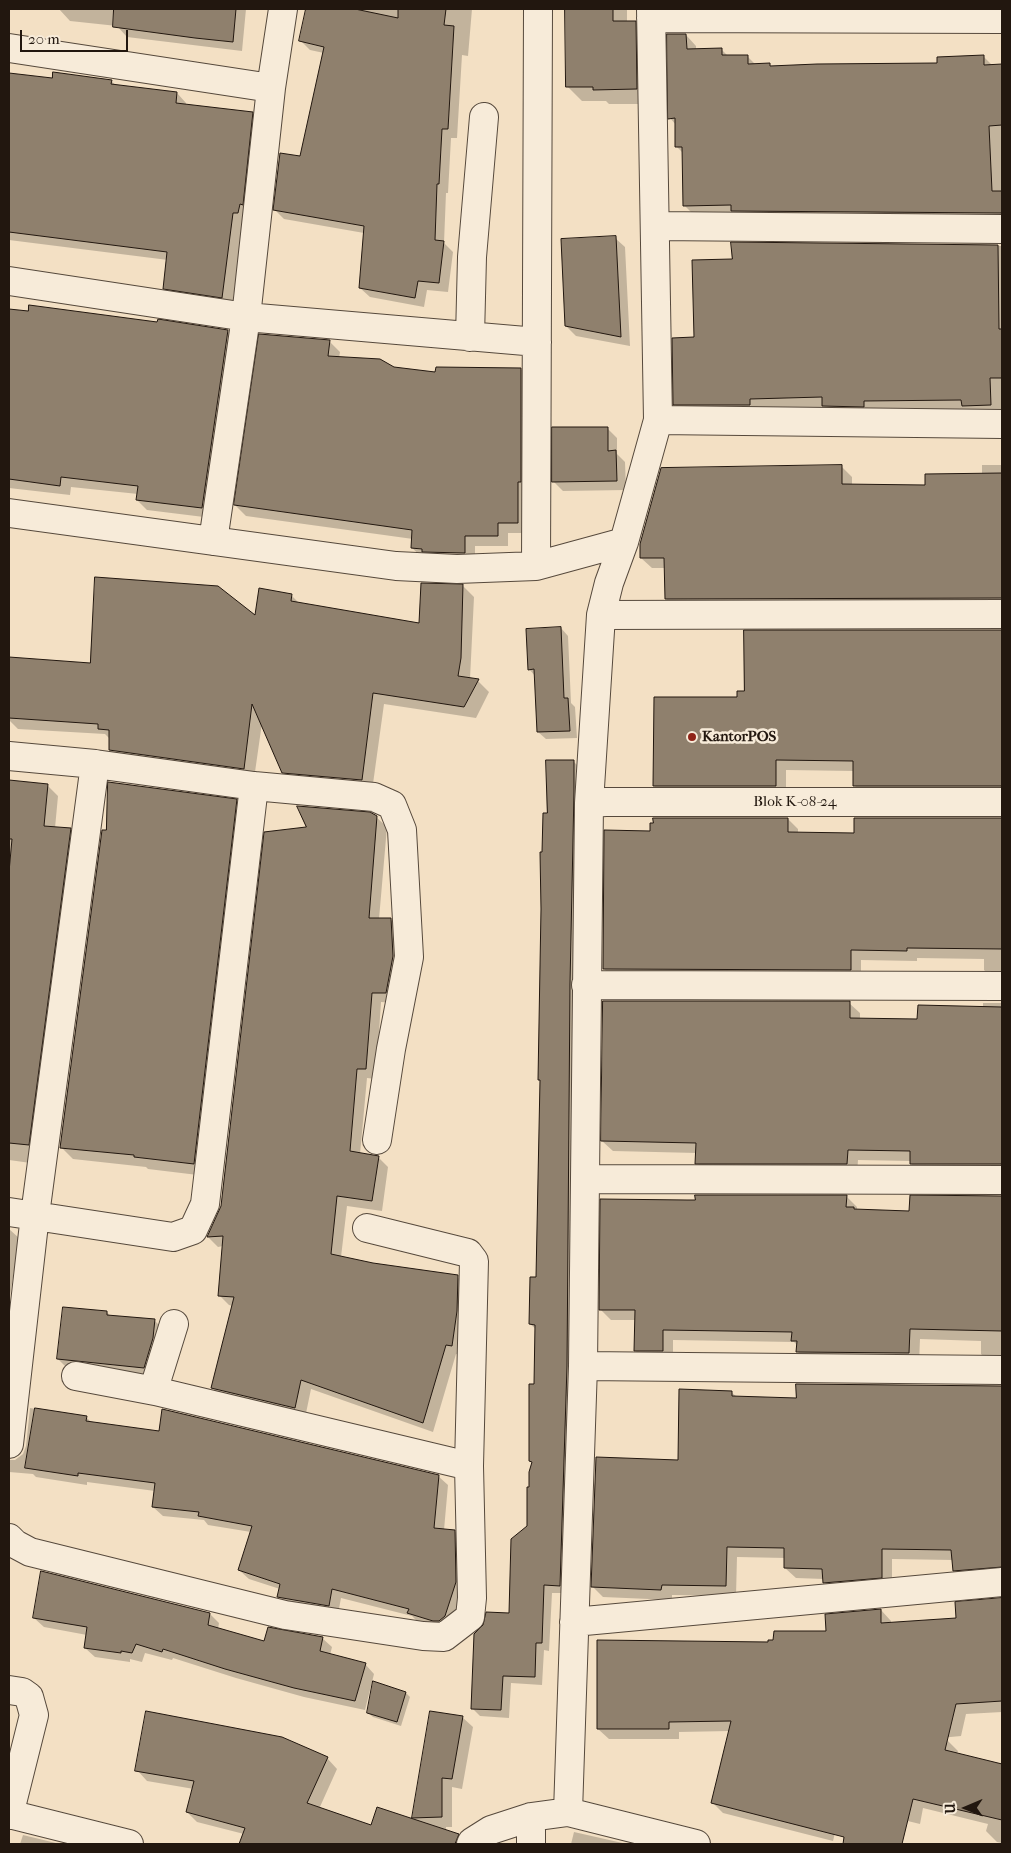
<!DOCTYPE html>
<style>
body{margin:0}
#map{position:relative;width:1011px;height:1853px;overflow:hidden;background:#f3e0c4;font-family:"IM FELL French Canon",serif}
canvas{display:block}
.frame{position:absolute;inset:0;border:10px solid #22170f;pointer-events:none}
.north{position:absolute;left:941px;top:1783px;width:50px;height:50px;-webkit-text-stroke:4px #f7ebd9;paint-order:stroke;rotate:269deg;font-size:14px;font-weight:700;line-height:20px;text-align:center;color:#22170f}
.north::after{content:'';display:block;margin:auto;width:18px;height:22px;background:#22170f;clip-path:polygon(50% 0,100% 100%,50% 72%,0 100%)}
.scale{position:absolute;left:20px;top:30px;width:108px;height:22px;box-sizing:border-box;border:2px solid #22170f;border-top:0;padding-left:6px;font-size:15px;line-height:18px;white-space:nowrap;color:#22170f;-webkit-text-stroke:4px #f7ebd9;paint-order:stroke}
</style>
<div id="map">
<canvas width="1011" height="1853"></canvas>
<div class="frame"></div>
<div class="north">U</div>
<div class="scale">20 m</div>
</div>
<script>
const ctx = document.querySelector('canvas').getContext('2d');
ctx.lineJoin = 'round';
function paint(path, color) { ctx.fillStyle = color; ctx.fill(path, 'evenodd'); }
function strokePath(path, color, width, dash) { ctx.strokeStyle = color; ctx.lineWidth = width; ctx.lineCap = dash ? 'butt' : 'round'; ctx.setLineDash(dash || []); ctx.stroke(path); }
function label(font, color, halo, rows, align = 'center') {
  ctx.font = font + ' "IM FELL French Canon",serif'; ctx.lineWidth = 5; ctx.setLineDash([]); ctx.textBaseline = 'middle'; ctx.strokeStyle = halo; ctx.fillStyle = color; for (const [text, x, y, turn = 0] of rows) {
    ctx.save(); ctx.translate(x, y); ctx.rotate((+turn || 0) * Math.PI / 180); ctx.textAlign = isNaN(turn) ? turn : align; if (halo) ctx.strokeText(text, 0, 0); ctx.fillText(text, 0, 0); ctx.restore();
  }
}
paint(new Path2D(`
 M59 9H246L242 51 127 37 117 26 70 21Z
 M307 9H472L468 56 462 55 457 138H451L448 193H446L444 243 453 252 448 292 427 290 424 307 370 297 360 288 364 233 284 219 275 210 301 158 324 53 310 50 300 40Z
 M566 9H627V22H635L650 37 651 104H609L606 101H582L567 86Z
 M686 35 696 46V50L721 49 728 56H747L756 65H769L772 67 938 64 983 56 993 66H1002V223L695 216 684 205 683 153 677 147 676 125 670 118Z
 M9 74 53 80 111 81 117 86 177 93 186 103V106L252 114 262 123 243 222 232 307 174 298 164 288 168 260 9 240Z
 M615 238 625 247 630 346 576 336 566 326Z
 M733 244 1002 246V415L973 416 967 410 874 411 834 416 825 407 760 409 685 415 675 404 696 339 733 260Z
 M9 310 228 331 238 341 212 518 147 510 137 500 138 494 71 487 70 495 9 488Z
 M329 341 340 352 339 358 393 368 436 373 521 369 531 380 528 533H508V546H475V563L423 558 412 548 413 539 246 516 235 505Z
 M607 428 617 438V454L625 462 626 490 563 491 553 481Z
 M982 465H1002V608L677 609 666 599V568H652L641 558 841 466 852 477V485L926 486 982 474Z
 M463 586 474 597 470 679 478 681 489 692 476 718 384 704 372 791 295 784 283 772 262 723 254 779 121 761 110 750V739L105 734 18 729 9 720 11 659 92 665 255 617 291 595 300 604 420 624Z
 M561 628 568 636 571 703 575 707 577 738 546 739 538 732 535 676 529 669Z
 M1002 631V796H865L855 786 854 771 786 770V796H665L654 786 745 692V632Z
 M573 761 581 769 568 1593H552L549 1651 544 1650 542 1685 511 1683 509 1718 480 1716 472 1708 511 1614 528 1526 533 1463 530 1461 535 1385 537 1330 530 1324 537 1278 541 1082 539 1080 543 853 548 815Z
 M9 781 47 785 58 796 55 828 70 829 81 840 38 1164 9 1160Z
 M236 801 248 813 206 1176 148 1169 146 1167 73 1159 61 1147Z
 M376 817 387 827 379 919 391 920 401 930 396 1003 381 1002 376 1079 367 1078 360 1154 378 1157 388 1167 382 1211 347 1206 341 1257 373 1265 457 1277 468 1287 462 1356 456 1354 433 1432 311 1389 305 1418 223 1398 212 1388 233 1306 229 1305 219 1295 223 1246 218 1247 208 1237 222 1206 308 828Z
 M788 819 798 829V833L855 835V819H1002V980H994L984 970V959L917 958V961L861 960V980L615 979 604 969 651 832Z
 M849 1003 860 1013V1019L919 1020 983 1008V1003H1002V1174H922L911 1164V1161L858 1160 857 1174H707L697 1163V1153L613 1151 602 1141Z
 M846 1196 857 1207V1211L911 1212V1197H1002V1364H991L981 1354V1341L920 1339 919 1364 808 1362 798 1352V1346L794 1342 673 1340V1361H645L635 1350 636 1320H611L600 1309 687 1201Z
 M9 1229 19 1238 9 1303Z
 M107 1312 111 1317 154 1320 164 1330 154 1377 68 1369 58 1359Z
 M797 1385 1002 1387V1577L965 1581 954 1570 953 1560 892 1559V1588L835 1593 824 1582V1579L796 1578 785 1568 786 1558 737 1557 736 1596 672 1595V1600L603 1597 592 1586 679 1462 731 1392 737 1397 797 1399Z
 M30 1408 86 1417 92 1423 438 1476 448 1485 444 1530 454 1531 464 1540 465 1592 454 1625 418 1622 412 1616 341 1598 338 1614 287 1606 278 1596 280 1589 249 1579 239 1570 251 1532 208 1525 204 1520 163 1516 153 1507 155 1491 87 1482V1485L36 1477 33 1474 9 1472V1460H15L23 1454 26 1446Z
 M1002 1599V1712L966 1714 961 1736 940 1738 947 1740 958 1751 957 1754 1002 1765V1763V1843L997 1842 986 1831 988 1824 923 1808 920 1824 842 1805 833 1841 723 1813 712 1802 730 1731 679 1732V1739H609L598 1729 769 1643 827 1632 881 1610 891 1621V1624L957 1619 956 1603Z
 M210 1614 219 1623 218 1629 265 1642 322 1638 332 1647 330 1655 365 1664 374 1674 365 1710 304 1697 236 1678 173 1658 172 1660 145 1653 142 1662 130 1659V1662L95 1657 85 1648 87 1635 44 1627 34 1618Z
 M406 1693 410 1697 401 1726 373 1717 368 1713Z
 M431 1712 462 1717 473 1727 462 1789 452 1787V1827H446V1844H240L244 1834 197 1822 187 1812 194 1789 147 1781 137 1770 327 1758 337 1769 319 1809 372 1827 413 1820Z
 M574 1832 627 1844H571Z
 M23 1835 60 1844H20Z`), '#0003');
const building = new Path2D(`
 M114 9H236L233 42 195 38 113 27Z
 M306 9H355L398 18V9H446L444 25 454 26 448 129H442L439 184H437L435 240 444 241 439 283 418 281 415 298 359 288 364 226 273 210 280 153 300 156 324 47 299 41Z
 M565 9H613V21H636L637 89 593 90V87H566Z
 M667 34H686L687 49 722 48V55H748V64L770 63V66L817 64 937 63V57L984 55V65L1002 64V125L989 126 992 191H1002V213L731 211V205L683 206 682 147H675V118L668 119Z
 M53 72 112 80 111 84 177 92 176 103 253 112 243 205 240 204 238 213H233L222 298 163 289 167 252 9 232V73L52 78Z
 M616 236 621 337 565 326 561 239Z
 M731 242 998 245 999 329H1002V378H990L991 405 962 406 961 400 864 401V407L822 406V397L750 399V405H673L672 338 694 337 692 260 732 259Z
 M29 305 157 322 158 319 228 330 202 508 136 500 138 486 61 477 60 486 9 479V309L28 311Z
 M259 334 330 340 328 356 380 359 394 367 435 372 436 367 521 368V482H518V523H498V536H465V553L422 552V549L411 548 412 530 234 505Z
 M552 427H608V451L616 450 617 481 552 482Z
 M842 465V484L925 485V474L1002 473V598L665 599 664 558H640V544L661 468Z
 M95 577 218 586 255 615 259 588 292 594 291 601 419 623 421 583 463 584 461 658 458 676 479 679 464 707 373 693 362 780 282 773 252 704 244 769 109 750V730L98 729V724L9 718V657L90 663Z
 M561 627 564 698H568L570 731 537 732 534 669 528 670 526 629Z
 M744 630H1002V786H853V761L776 760V786H653L654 697H737V691H744Z
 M546 760H574V791L570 984 567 1366 560 1586 544 1585 542 1643H536L535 1677 503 1676 501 1710 471 1709 474 1634 483 1625 486 1612 509 1613 511 1539 527 1526V1487H529V1472L532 1462 529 1461V1384H534L535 1325 529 1324 530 1277H536L540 1080H538L541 909 540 852H542L543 813H547Z
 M9 780 48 784 44 826 71 828 29 1145 9 1143V872L12 839H9Z
 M108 782 237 799 194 1164 134 1157V1155L60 1148 102 830H106Z
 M297 806 370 812 377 816 369 918H391L393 956 386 993H372L366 1069H357L350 1151 379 1156 372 1201 337 1196 331 1254 373 1263 458 1275 457 1311 452 1346 446 1345 423 1423 301 1380 295 1408 211 1388 234 1297 218 1296 223 1236 207 1237 221 1206 264 832 306 827Z
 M653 818H788V832L854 833V818H1002V949L907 948V951L851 950V970L603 969 604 830 650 831V823H653Z
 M603 1001H850V1018L917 1019 918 1005 1002 1007V1164H910V1151L848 1150 847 1164H695L696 1143 601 1141Z
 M695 1195H847L846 1207H854V1209L909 1211 910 1195 1002 1196V1331L910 1329 909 1353 796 1352 797 1341H791L792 1332 663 1330V1351H634L635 1310H599L600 1199 687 1200H695Z
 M63 1307 107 1311V1315L155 1319 153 1338 144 1368 57 1359Z
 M796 1384 1002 1386V1567L953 1571 951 1550 882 1549V1578L823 1583 822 1569 784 1568V1548L727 1547 726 1586 662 1585 661 1590 591 1587 596 1457 678 1460 679 1389 732 1391V1396L796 1398Z
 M35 1408 87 1416 86 1421 159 1431 162 1409 439 1475 434 1528 455 1530 456 1582 445 1616 439 1621H433L407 1613 409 1609 332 1589 329 1606 277 1597 280 1584 238 1570 252 1526 198 1516 199 1512 152 1507 155 1483 78 1473V1476L25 1468Z
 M41 1571 210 1613 208 1625 264 1641 268 1627 323 1637 320 1651 366 1663 355 1701 294 1688 225 1669 163 1649 162 1652 136 1644 132 1653 121 1651V1653L84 1648 87 1627 33 1618Z
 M1002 1598V1701L956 1704 945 1750 1002 1764V1820L913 1799 902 1844H843L844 1837 711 1803 731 1721 669 1722V1729H597V1640L768 1642V1640H773L774 1631H826L825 1614 881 1609V1623L956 1618 955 1602Z
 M373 1681 406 1692 397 1722 367 1713Z
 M146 1711 282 1737 328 1757 307 1803 371 1825 377 1807 459 1834 455 1844H239L245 1828 186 1812 194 1781 135 1771Z
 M430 1711 463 1716 452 1779 442 1778V1817L412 1818Z`);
paint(building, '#8f806d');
strokePath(building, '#22170f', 1);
const minor = new Path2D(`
 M651 18 1002 19
 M9 48 271 88
 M655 226 1002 229
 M9 281 246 317 537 342
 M470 337 472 257 484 117
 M658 420 1002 424
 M9 513 396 566 457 569 536 566 624 542
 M213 541 246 317 271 88 283 9
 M536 566 538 9
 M601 615 1002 614
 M9 756 95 764 254 786 374 797 392 805 402 830 409 957 391 1049 377 1140
 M589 803 606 802H1002
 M586 985 1002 986
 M585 1179 1002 1180
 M9 1212 173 1237 193 1230 205 1204 254 786
 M174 1324 156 1382 155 1391 469 1466
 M583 1366 1002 1370
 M76 1376 155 1391
 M9 1444 35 1215 95 764
 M9 1538 15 1544 30 1552 285 1615 423 1636 444 1637 470 1617 472 1598 469 1466 474 1261 468 1253 367 1228
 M574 1622 1002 1582
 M9 1690 22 1692 29 1697 34 1715 9 1815
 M568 1812 583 1366 589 803 601 615 609 583 624 542 658 420 651 9
 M9 1814 129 1844
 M531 1817V1844
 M471 1844 472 1842 491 1830 531 1817 568 1812 696 1844`);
strokePath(minor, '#56493c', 30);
strokePath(minor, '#f7ebd9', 28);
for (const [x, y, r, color] of [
 [692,737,5,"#8f2418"]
]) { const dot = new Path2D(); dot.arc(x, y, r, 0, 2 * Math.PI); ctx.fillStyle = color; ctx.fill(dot); strokePath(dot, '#f7ebd9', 2); }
label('bold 15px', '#22170f', '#f7ebd9', [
 ["KantorPOS",702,737]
], 'left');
label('15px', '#22170f', '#f7ebd9', [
 ["Blok K-08-24",795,802]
]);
</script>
